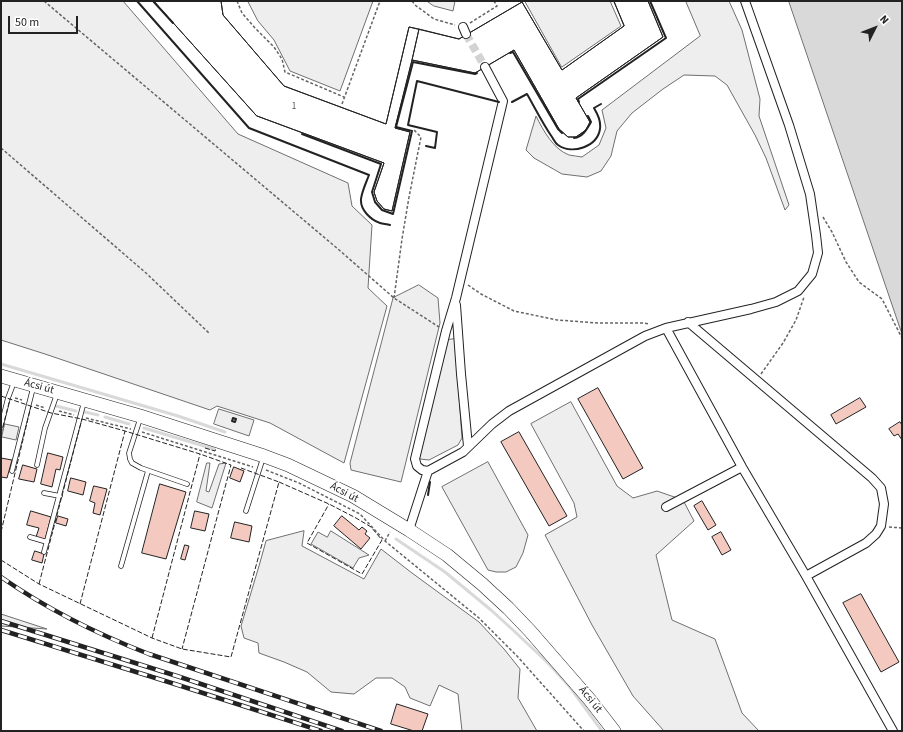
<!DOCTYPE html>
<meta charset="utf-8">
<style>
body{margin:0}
#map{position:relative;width:903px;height:732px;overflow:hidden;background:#fff;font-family:"Source Sans 3",sans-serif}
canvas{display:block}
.frame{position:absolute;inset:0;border:2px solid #222;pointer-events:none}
.north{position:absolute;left:855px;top:8px;width:40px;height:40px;-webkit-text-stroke:3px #fff;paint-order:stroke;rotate:48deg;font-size:11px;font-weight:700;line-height:16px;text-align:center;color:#222}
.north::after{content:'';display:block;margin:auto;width:14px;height:18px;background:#222;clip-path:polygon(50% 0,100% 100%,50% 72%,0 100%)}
.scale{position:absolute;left:8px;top:16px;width:70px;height:18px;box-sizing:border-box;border:2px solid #222;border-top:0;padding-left:5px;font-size:12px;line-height:14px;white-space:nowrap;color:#222;-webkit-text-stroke:3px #fff;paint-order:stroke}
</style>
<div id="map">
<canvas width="903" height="732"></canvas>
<div class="frame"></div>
<div class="north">N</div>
<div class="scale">50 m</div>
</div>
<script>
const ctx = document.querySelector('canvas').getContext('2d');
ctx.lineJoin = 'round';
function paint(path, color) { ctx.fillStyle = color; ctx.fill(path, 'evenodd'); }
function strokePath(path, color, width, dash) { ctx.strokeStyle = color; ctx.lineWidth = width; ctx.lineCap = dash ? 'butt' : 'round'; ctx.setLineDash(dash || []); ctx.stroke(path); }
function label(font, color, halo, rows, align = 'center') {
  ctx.font = font + ' "Source Sans 3",sans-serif'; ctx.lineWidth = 3; ctx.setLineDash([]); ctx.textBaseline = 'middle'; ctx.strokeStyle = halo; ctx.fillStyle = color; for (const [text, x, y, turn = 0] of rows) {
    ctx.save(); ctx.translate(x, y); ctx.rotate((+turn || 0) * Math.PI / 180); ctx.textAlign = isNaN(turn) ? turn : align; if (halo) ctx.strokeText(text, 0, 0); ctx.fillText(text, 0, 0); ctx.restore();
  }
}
const green = new Path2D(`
 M1 1H123L238 134 348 183 352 206 372 225 368 288 387 306 344 463 270 423 217 406 210 410 45 354 1 340Z
 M248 1H373L340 91 290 71 274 40 258 21Z
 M427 1H455L453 11 434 6Z
 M525 1H610L621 26 562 67Z
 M686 1H729L742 30 760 99 759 116 789 205 785 210 766 158 755 135 727 85 715 76 684 75 663 89 632 113 617 131 611 156 601 171 587 177 562 174 534 158 526 150 536 116C543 130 553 149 569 155 573 156 578 156 582 157L599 145 606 128 602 110 700 36Z
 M419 285 438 298 440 323 401 482 351 470 350 463 393 298Z
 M455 339 462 438 458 445 429 460 420 459 419 456 447 340Z
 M571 402 617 486 633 498 657 491 683 500 694 521 656 555 672 620 715 639 742 713 759 731H664L633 696 592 625 545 535 577 517 574 503 531 424Z
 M219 409 254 420 249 436 214 424Z
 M5 424 19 427 16 440 2 437Z
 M207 463H210L206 491 209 492 219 464 226 463 212 508 197 502Z
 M304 531 302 546 364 579 381 549 412 573 479 622 504 649 520 669 518 698 537 731H462L458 694 439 685 430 706 410 698 405 687 392 678H376L354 694 331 692 307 672 284 662 259 653 258 643 244 638 241 626 259 566 266 541Z
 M1 614 47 629 1 626Z`);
paint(green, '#eee');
strokePath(green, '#6f6f6f', 1);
const parking = new Path2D(`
 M488 462 528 535 523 553 516 567 506 572H496L488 570 442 487Z
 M331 531 369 555 359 558 353 568 311 544 318 532 327 537Z`);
paint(parking, '#ededed');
strokePath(parking, '#6f6f6f', 1);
const water = new Path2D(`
 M789 1H902V333L901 331Z`);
paint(water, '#d9d9d9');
strokePath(water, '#6f6f6f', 1);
strokePath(new Path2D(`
 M1 364 178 416 225 432
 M56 406 76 411
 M85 412 98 415
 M105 417 129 424
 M144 428 214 449
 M396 539 445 572 491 610 513 630 548 663 569 686 602 731`), '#d9d9d9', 3);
const building = new Path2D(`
 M154 1H221L223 15 284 86 386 124 409 27 419 29 412 60 395 128 410 132 392 211 384 209 377 201 374 192 384 163 257 116Z
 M154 1H221L223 15 284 86 386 124 409 27 459 39 522 2 562 70 624 26 614 1H648L663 37 576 98 590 122 586 130 576 137H568L559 129 514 50 475 73 412 60 395 128 410 132 392 211 384 209 377 201 374 192 384 163 257 116Z
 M614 1H648L663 37 576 98 590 122 586 130 576 137H568L559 129 514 50 475 73 412 60 419 29 459 39 522 2 562 70 624 26Z
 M598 388 643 468 623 479 578 399Z
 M860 398 866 407 836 424 831 415Z
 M900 422 902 425V440L898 434 894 436 889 429Z
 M519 432 567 516 549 526 501 442Z
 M48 453 63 457 60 470 56 469 52 487 41 484Z
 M1 458 12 460 7 478 1 477Z
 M23 465 37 469 34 482 19 479Z
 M234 467 244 471 240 482 230 478Z
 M71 478 86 482 83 495 68 491Z
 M160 484 186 492 166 559 142 553Z
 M94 486 107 489 100 515 93 513 95 503 90 501Z
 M702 501 716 525 708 530 694 506Z
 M31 511 51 517 45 540 36 537 39 528 27 525Z
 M195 511 209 514 205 531 191 528Z
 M58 516 68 519 66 526 56 523Z
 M342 516 359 530 362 527 367 531 365 534 370 538 361 549 334 526Z
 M235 522 252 526 249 542 231 538Z
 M721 532 731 550 722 555 712 537Z
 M185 545 189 546 185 560 181 559Z
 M35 551 44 554 42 563 32 560Z
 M861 594 899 662 881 672 843 603Z
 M397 704 428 714 422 731H414L391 724Z`);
paint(building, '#f3c9c0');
strokePath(building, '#222', 1);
strokePath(new Path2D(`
 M466 34 485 67`), '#d3d3d3', 8, [8, 4]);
const lane = new Path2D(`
 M140 419 129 453 130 459 132 463 141 468 187 484
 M1 426 8 398 14 382
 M37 465 45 428 57 394
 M12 471 33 388
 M44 493 60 496
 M246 511 263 458
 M30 537 47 542
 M44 552 84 402
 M121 566 148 471`);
const street = new Path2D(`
 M463 27 466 34
 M456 305 461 374 468 446
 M688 322 872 478 881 488 884 504 881 526 876 534 866 543 806 576
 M666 328 742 467 806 576 893 731
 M428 471 422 470 417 466 415 459 446 331 456 298 503 101 485 67
 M666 507 742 467
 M409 530 428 471 463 452 492 424 509 411 645 336 666 328 751 309 776 302 798 291 812 274 818 253 816 235 810 194 789 125 745 1`);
const primary = new Path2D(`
 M1 376 140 416 264 456 288 465 353 496 409 530 447 555 482 584 508 608 530 631 590 700 614 731`);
strokePath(lane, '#222', 5.5);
strokePath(street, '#222', 10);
strokePath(primary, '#222', 14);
strokePath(new Path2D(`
 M44 1 338 249 394 298 439 327
 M237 1 242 13 255 28 274 47 282 59 285 72 344 97
 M412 1 415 5 434 19 455 25
 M470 23 497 6 494 1
 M342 104 380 1
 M1 148 146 273 210 334
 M823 217 832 232 846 262 859 282 882 299 902 338
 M468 285 481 294 514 311 557 320 598 323H643L650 324
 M394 298 402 239 409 197 421 137 414 130
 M761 374 783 343 796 320 804 297
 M15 398 22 400
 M36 405 45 408
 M59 411 74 415
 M86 418 131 429
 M142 432 253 467
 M266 470 299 483 360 514 385 541 479 618 517 656 584 731
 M889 527 902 528
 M385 541 390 532`), '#646464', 1.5, [3, 2]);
strokePath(lane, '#fff', 4);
strokePath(street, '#fff', 8);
strokePath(primary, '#fff', 13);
const rail = new Path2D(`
 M1 577C47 609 97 634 149 654L381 731
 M1 621 180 677 342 731
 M1 630 178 685 321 731`);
strokePath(rail, '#222', 4.5);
strokePath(rail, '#fff', 3, [9]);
strokePath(new Path2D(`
 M1 396 51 413 82 419 125 431 200 454 231 465 182 649
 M1 434 10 399
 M205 448 215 451 216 448
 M279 482 329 504 356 518 371 527 382 540 362 574 307 543 329 504
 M1 532 31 406
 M1 560 39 584 152 638 182 649 231 657 279 482 241 468
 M39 584 82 419
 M80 604 125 431
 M152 638 200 454`), '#222', 1, [5, 2]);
strokePath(new Path2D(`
 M137 1 249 128 369 175C366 183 362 191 361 199 360 210 371 220 380 223 383 224 387 224 390 225
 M153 1 173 23
 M510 53 513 52 558 129 562 133
 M512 102 527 94C535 108 543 124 552 137 554 140 555 143 558 145 572 155 597 147 600 129 601 121 598 115 594 108L601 104
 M579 102 578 99 666 38 650 1
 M302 134 381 164 372 192 375 202 382 210 393 214 412 131 396 127 413 62 475 74 477 73
 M574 138C583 137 587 129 591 122L588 116
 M426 146 435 148 437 132 408 125 417 81 499 102
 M233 418 236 419 235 422 232 421Z
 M428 495 430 482`), '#222', 2);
label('9px', '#564c4a', null, [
 ["1",294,107]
]);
label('11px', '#222', '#fff', [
 ["Ácsi út",39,387,16],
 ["Ácsi út",344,493,28],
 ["Ácsi út",590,700,51]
]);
</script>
